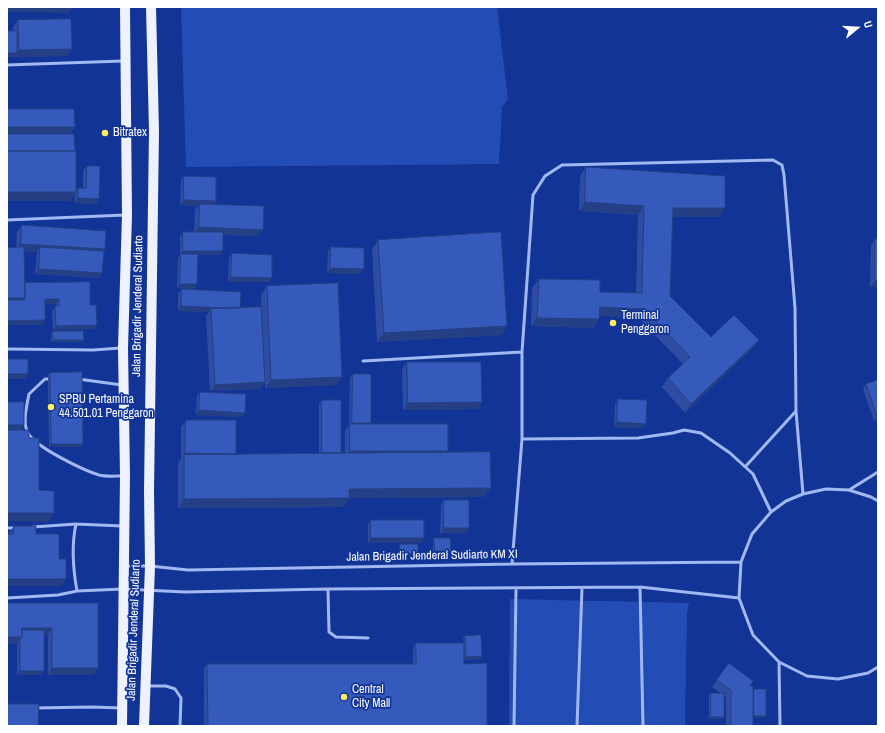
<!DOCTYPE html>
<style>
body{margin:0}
#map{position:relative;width:885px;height:733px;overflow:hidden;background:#123496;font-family:"Archivo Narrow",sans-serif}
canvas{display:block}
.frame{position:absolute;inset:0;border:8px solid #fff;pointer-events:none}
.north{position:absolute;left:837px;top:8px;width:40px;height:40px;-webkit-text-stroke:3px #123496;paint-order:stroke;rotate:72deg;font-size:11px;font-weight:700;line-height:16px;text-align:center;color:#fff}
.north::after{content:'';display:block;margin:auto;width:14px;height:18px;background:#fff;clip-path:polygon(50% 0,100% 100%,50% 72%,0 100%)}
</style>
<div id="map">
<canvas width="885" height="733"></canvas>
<div class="frame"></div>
<div class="north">U</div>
</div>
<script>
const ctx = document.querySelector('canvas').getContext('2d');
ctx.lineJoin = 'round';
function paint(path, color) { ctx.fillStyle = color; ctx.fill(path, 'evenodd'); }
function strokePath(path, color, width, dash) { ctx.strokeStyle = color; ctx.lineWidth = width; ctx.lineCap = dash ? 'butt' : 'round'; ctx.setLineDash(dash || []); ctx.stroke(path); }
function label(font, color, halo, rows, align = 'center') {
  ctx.font = font + ' "Archivo Narrow",sans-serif'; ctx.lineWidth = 3.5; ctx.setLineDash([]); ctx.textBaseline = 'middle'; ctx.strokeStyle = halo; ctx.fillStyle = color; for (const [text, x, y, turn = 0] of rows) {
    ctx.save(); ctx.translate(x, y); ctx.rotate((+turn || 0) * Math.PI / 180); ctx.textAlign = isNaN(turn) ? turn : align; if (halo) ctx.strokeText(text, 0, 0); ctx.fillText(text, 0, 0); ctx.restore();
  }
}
paint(new Path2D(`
 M181 7H497L508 99 502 107 499 164 186 167Z
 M510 599 689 603 687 613 685 726H509Z`), '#244cb5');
strokePath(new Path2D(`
 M7 65 123 61
 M7 220 125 215
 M7 349 93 350 121 348
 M363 361 522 352
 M51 379H45L29 394C27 405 22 423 28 433 35 447 83 470 99 475 106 477 116 476 123 476
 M78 379 122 385
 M522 439 638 438 673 433 684 430 701 433 730 453 753 474 771 512
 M745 467 796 411
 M849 490 878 472
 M878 501 871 497 849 490 826 489 803 494 786 501 771 512 752 534 741 562 739 598 753 635 779 662 807 676 838 679 868 673 878 667
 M122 526 76 524C71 547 73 569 77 591L123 589 185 592 328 589 640 587 739 598
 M33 527 76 524
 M7 528H15
 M512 564 522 439V352L533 195 545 176 562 165 773 160 782 165 784 175 795 308 796 411 803 494
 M127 566H150L188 570 512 564 741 562
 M640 587 643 726
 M328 589 329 632 336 637 368 638
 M7 598 58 595 77 591
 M779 662 780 726
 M147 686H166L175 689 181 698 180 726
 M34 708 93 707 121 708
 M514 726 516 588
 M577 726 582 588`), '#a1b8f3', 3);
strokePath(new Path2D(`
 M122 726 125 476 123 348 127 215 125 7
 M144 726 150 566 149 491 154 131 151 7`), '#eef1ff', 10);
paint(new Path2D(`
 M18 20 67 56 7 57V31H13V27Z
 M7 134 75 151 76 191 78 188H83V170L87 166 99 199 96 204 74 203 75 194 70 201H7Z
 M586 167 725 208 719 217H672L670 296 711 337 759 340 752 349 685 413 662 387 668 378 683 364 637 317 599 316 593 328 531 326 532 288 539 279 600 292 636 293 638 215 579 211 580 176Z
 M184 176 216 201 214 204 258 236 223 235V251L220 255H198L194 289 177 288 178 259 180 255V237L183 232H194L195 210 198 206 180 205 181 180Z
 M22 225 105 249 104 251 102 273 99 278 35 274 37 252 24 251 25 283 90 305 97 325 93 329 53 330 52 311 56 306V304H45V320L42 325H7V248L16 247 17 232Z
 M875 239H878V287H870L871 246Z
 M378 240 507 326 501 335 377 342 372 249Z
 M331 247 360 274 327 273 328 251Z
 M232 253 269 282H228L229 258Z
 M267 286 342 377 336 385 265 388 261 295Z
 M182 289 240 308 260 389 210 391 206 316 209 312 178 311V294Z
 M53 331 84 340 82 342H51V333Z
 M407 362 482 402 477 409 403 410 402 369Z
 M50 373 81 447H49L48 375Z
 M353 374 371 424 448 451 447 452 484 497 349 498 343 507 178 508V463L181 459V427L186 420 236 454 319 453V404L322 400 341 453H345V431L349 425 350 378Z
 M878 380V419L874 421 863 389 866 384Z
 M200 392 245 413 242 417 196 415 197 396Z
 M618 399 646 424 642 428 614 427 615 404Z
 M444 500 469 528 466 533H440L441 504Z
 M371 520 421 543H368V525Z
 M14 526 36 534 59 559 61 586H7V534H9V533Z
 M434 538 451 551 449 554H433V540Z
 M400 544 418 554 417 556H399V546Z
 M98 603 94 675H48V635H44V671L41 675H17V643L7 644Z
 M465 636 482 656 481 659 465 660 464 653V664L487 726H204V668L207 664H413V648L416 643H464L463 639Z
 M729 663 750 686 753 691 754 689 766 716 764 718H753V726H726V697L724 696V717L723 719H709V695L711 693H721L712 687Z`), '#2e4da2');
paint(new Path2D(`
 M7 7H73L69 13 7 12Z
 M72 49 67 56 7 57V53H17L19 50Z
 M7 127H75L70 134H7Z
 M7 192H76L70 201H7Z
 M78 198 99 199 96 204 74 203Z
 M184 200 216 201 212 206 200 204 198 206 180 205Z
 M585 202 644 206 638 215 579 211Z
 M673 208H725L719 217H667Z
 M199 227 263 230 258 236 194 234Z
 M21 244 105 249 100 256 40 247 37 252 16 251Z
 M183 251H223L220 255H181V254L180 255Z
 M330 268 364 269 360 274 327 273Z
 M39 269 102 273 99 278 35 274Z
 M231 277 272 278 269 282H228Z
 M875 280H878V287H870Z
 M180 284H197L194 289 177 288Z
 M7 298H25L20 304 7 305Z
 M45 299H59L56 304H42Z
 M181 306 240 309H211L209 312 178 311Z
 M600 307 644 309 637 317 593 316Z
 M537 318 599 319 593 328 531 326Z
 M45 320 42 325H7V321Z
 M97 325 93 329 53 330 56 326Z
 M507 326 501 335 377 342 384 333Z
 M53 340H84L82 342H51Z
 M759 340 752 349 685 413 691 404Z
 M7 374H28L25 379H7Z
 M342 377 336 385 265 388 271 380Z
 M265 382 260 389 210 391 215 385Z
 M482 402 477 409 403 410 408 403Z
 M199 410 245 413 242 417 196 415Z
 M877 416H878V419L874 421Z
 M617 422 646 424 642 428 614 427Z
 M352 423H371L368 428 349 427Z
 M7 425H24L19 432H7Z
 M51 444H83L81 447H49Z
 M350 451H448L444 457H345Z
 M185 453 236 454 184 456Z
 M491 488 484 497 343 498 349 489Z
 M349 498 343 507 178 508 184 499Z
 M7 513H54L48 522 7 521Z
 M444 528H469L466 533H440Z
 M371 538H424L421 543H368Z
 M435 551H451L449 554H433Z
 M400 554H418L417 556H399Z
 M7 579H66L61 586H7Z
 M22 628H52L48 635H20Z
 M7 637H22L17 643 7 644Z
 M482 656 481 659 465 660 466 657Z
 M52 668H98L94 675H48Z
 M20 671H44L41 675H17Z
 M754 716H766L764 718H753Z
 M711 717H724L723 719H709Z`), '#253f84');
const building = new Path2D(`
 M71 19 72 49 19 50 18 20Z
 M7 31H17V53H7Z
 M7 109H74L75 127H7Z
 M7 134H74L75 151H7Z
 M7 151H76V192H7Z
 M87 166H100L99 199 78 198V188H86Z
 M586 167 725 176V208H673L670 296 711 337 734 315 759 340 691 404 668 378 690 357 644 309 600 307 599 319 537 318 539 279 600 280V292L642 293 644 206 585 202Z
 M184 176 216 177V201L184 200Z
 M200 204 264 206 263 230 199 227Z
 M22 225 106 231 105 249 21 244Z
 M183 232H223V251H183Z
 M501 232 507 326 384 333 378 240Z
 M875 239H878V280H875Z
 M24 247 25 298H7V248Z
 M40 247 104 251 102 273 39 269Z
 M331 247 364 248V269L330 268Z
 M232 253 272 255V278L231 277Z
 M181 254H198L197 284H180Z
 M90 282V305H96L97 325 56 326 55 306H59V299H45V320L7 321V300H24L25 298V283Z
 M338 283 342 377 271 380 267 286Z
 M182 289 241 292 240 308H227L181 306Z
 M261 307 265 382 215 385 211 309Z
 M53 331H83L84 340H53Z
 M7 359H28V374H7Z
 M407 362H481L482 402 408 403Z
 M82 372 83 444H51L50 373Z
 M353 374H371V423H352Z
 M878 380V416H877L866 384Z
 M200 392 246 394 245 413 199 410Z
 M618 399 647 400 646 424 617 422Z
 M322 400H341V453H322Z
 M7 402H24V425H7Z
 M186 420H236V454L185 453Z
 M350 424H448V451H350Z
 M7 430H29V438H39V490L54 491V513H7Z
 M490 452 491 488 349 489V498L184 499V455Z
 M444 500H469V528H444Z
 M371 520H424V538H371Z
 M14 526H36V534H59V559H66V579H7V534H13Z
 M434 538H450L451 551H435Z
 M400 544H418V554H400Z
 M7 603H98V668H52V628H22V637H7Z
 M22 630H44V671H20V639L22 637Z
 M481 635 482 656 466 657 465 636Z
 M416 643H464V664L487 663V726H208L207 664H416Z
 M729 663 753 681 750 686H753V726H731V690L717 680Z
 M754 689H766V716H754Z
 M711 693H724V717H711Z
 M7 704H39L38 726H7Z`);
paint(building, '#355abc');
strokePath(building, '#253f84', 1);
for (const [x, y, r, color] of [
 [105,133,4,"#ffed64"],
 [613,323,4,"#ffed64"],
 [51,407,4,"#ffed64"],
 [344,697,4,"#ffed64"]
]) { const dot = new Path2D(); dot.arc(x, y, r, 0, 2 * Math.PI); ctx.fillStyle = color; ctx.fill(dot); strokePath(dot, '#123496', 1.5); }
label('12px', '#fff', '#123496', [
 ["Bitratex",113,133],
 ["Terminal",621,316],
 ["Penggaron",621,330],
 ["SPBU Pertamina",59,400],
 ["44.501.01 Penggaron",59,414],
 ["Central",352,690],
 ["City Mall",352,704]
], 'left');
label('12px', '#fff', '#123496', [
 ["Jalan Brigadir Jenderal Sudiarto",138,306,-89],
 ["Jalan Brigadir Jenderal Sudiarto KM XI",432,556,-1],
 ["Jalan Brigadir Jenderal Sudiarto",134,630,-88]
]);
</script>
